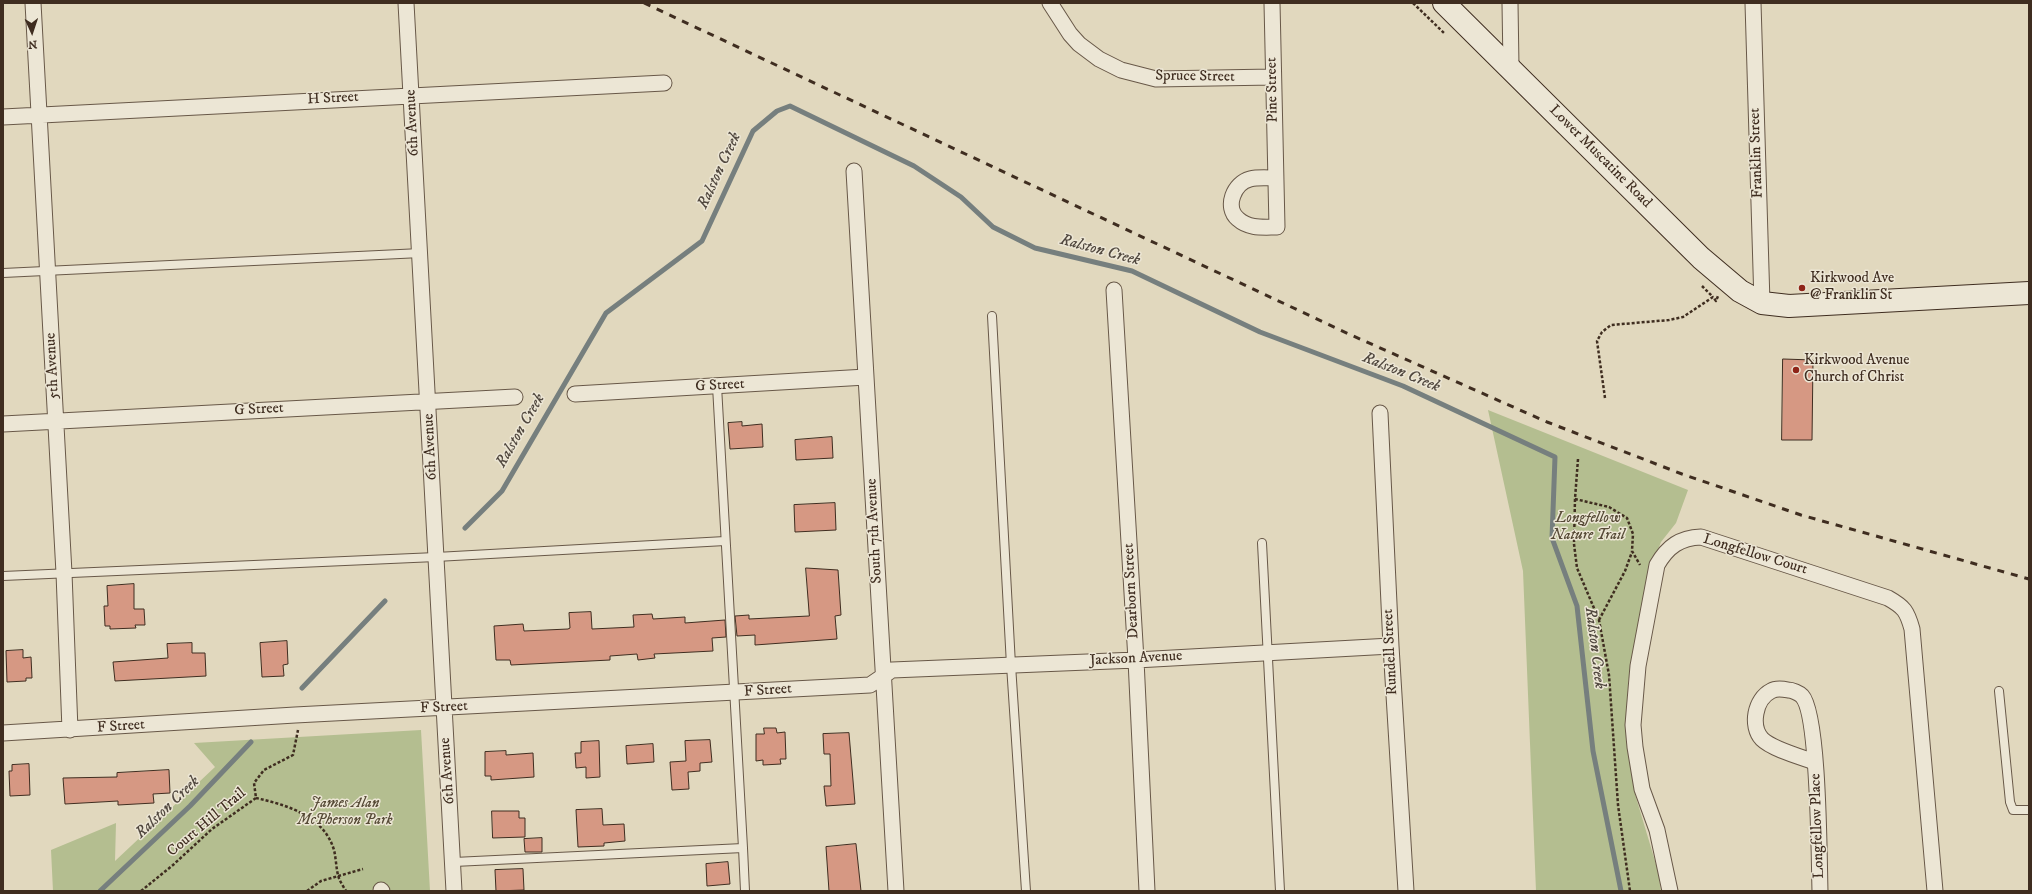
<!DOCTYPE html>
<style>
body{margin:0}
#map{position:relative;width:2032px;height:894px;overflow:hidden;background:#e1d8be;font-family:"IM FELL DW Pica",serif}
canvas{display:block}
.frame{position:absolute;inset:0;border:4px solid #3f2d20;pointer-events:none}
.north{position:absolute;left:12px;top:12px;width:40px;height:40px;-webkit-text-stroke:3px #ece6d5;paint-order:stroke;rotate:177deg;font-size:11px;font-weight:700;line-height:16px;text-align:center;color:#3f2d20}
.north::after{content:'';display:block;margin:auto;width:14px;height:18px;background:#3f2d20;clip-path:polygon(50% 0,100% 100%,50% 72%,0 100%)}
</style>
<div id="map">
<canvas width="2032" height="894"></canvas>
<div class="frame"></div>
<div class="north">N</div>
</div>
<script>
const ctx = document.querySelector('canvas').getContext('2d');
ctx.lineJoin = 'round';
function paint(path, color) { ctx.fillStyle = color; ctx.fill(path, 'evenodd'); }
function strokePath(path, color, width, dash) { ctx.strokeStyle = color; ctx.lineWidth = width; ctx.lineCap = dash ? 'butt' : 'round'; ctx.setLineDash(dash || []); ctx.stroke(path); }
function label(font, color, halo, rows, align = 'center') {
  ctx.font = font + ' "IM FELL DW Pica",serif'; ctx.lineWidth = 3; ctx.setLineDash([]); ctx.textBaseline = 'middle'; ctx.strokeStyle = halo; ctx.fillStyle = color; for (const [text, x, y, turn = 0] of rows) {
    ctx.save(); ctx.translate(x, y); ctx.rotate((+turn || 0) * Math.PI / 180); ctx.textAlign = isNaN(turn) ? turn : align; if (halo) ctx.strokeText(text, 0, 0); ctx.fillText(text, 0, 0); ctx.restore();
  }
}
paint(new Path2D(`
 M1488 410 1688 490 1676 523 1661 542 1651 567 1628 683 1627 742 1635 794 1658 871 1661 891H1536L1523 571Z
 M421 730 430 891H53L51 850 116 823 115 861 215 767 194 743Z`), '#b4be90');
strokePath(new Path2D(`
 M465 528 502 491 606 313 702 241 753 131 777 111 790 106 914 166 961 197 993 227 1035 248 1132 271 1260 332 1403 386 1555 457 1552 538 1577 606 1593 751 1621 891
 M302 688 385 601
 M100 891 190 806 251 742`), '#767f7e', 5);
const building = new Path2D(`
 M1783 359 1813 360 1812 440H1782Z
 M742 422V426L762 424 763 447 730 449 728 423Z
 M832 437 833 458 796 460 795 440Z
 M835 503 836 530 795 532 794 505Z
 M806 568 838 570 841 615 835 616 837 639 755 645V635L737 636 735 616 749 615V619L809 616Z
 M134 584V609H144L145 625H135L136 628 110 629V626H105L104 606H108L107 586Z
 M591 612 592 629 634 627 633 615 652 614 653 619 685 617V623L725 620 726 637 712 638 713 651 654 654 655 658 638 660 637 654 610 656V660L511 665 510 660H496L494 626 523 624 524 631 568 629 570 628 569 613Z
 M287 641 288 664 283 665 284 676 262 677 260 643Z
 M192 643V653H205L206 676 115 681 113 662 168 658 167 644Z
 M23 650V658L31 657 32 678H26V681L7 682 6 651Z
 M764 728H776L777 733 785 732 786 759H780L781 764 763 765V760L756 761V734H764Z
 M849 733 855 804 826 806 824 786H831L830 754H824L823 734Z
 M710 740 712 762 700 763V771L688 772 689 789 672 790 670 762 686 761 685 741Z
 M599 741 600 777 586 778V767L576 768 575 753H581V742Z
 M653 744 654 762 627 764 626 746Z
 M506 751V755L533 753 534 777 491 780V776H485V752Z
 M29 764 30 795 10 796 9 771H12V765Z
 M169 770 170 793 153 794 154 803 118 805V801L65 804 63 778 117 777V773Z
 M602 809 603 825 624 824 625 841 604 843V846L578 847 576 810Z
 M492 811H519V818H525V837L493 838Z
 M542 838V852H525L524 839Z
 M856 844 861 891H829L826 847Z
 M728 862 730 884 707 886 706 864Z
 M523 869 524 890 496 891 495 870Z`);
paint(building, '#d69883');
strokePath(building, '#3f2d20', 1);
const lane = new Path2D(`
 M3 273 421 253
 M992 316 1011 665 1026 891
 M717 386 743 848
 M1262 543 1280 891
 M3 576 436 557 725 541
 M1999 691 2010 802 2013 810H2029
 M454 862 743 848 745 891`);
const street = new Path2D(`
 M33 3 64 573 70 730
 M406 3 454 891
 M1050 3 1070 34 1079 44 1099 59 1121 70 1156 79 1273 77
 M1272 3 1277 227C1263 227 1249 229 1238 219 1224 207 1234 183 1250 179 1258 177 1267 178 1275 178
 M1510 3 1511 67
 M1753 3 1762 303
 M3 117 664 83
 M854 171 896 891
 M1114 290 1136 660 1147 891
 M575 394 866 377
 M1380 413 1391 646 1406 891
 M3 424 515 397
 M3 733 295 715 870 685 892 670 1136 660 1391 646
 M1815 762C1801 757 1772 749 1762 739 1750 726 1755 699 1771 691 1776 688 1783 689 1788 690 1792 690 1799 693 1802 696 1819 714 1819 859 1820 891
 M381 890 382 891
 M1670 891 1657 830 1642 789 1635 747 1633 725 1638 666 1657 565C1668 546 1680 538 1701 537L1888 598C1904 607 1907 611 1912 629L1935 891`);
const secondary = new Path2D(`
 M1444 3 1701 258 1740 291 1762 303 1789 306 2029 293`);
strokePath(lane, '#685848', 10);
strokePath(street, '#685848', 17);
strokePath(secondary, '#3f2d20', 24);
strokePath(new Path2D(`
 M1413 3 1444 33
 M1702 286 1713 297
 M1605 398 1597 341 1602 332 1611 325 1669 320 1683 317 1713 297 1716 301 1718 296
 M1578 459 1575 499 1609 507 1627 518 1633 534 1632 551 1640 565
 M1575 499 1574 544 1577 568 1599 620 1609 675 1618 805 1630 891
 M1599 620 1625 571 1632 552
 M256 798C287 805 324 816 334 850 336 858 336 867 338 875 339 880 343 886 346 891
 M141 891 173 865 212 829 256 798 254 783 264 770 293 755 298 730
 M307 891 321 881 363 869`), '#3f2d20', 2.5, [3, 2]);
strokePath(lane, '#ece6d5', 8);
strokePath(street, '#ece6d5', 15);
strokePath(secondary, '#ece6d5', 22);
strokePath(new Path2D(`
 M644 3 1351 335 1547 422 1682 474 1801 515 2029 579`), '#3f2d20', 3, [7, 7]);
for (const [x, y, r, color] of [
 [1802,288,4,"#8f2418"],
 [1796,370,4,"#8f2418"]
]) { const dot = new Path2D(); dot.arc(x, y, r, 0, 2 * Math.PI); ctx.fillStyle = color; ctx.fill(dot); strokePath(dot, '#ece6d5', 1.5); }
label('15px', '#3f2d20', '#ece6d5', [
 ["Spruce Street",1195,77,1],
 ["Pine Street",1273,90,-91],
 ["H Street",333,99,-3],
 ["6th Avenue",413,123,-93],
 ["Franklin Street",1757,153,-92],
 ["Lower Muscatine Road",1600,157,45],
 ["5th Avenue",53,366,-93],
 ["G Street",720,386,-3],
 ["G Street",259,410,-3],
 ["6th Avenue",431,447,-93],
 ["South 7th Avenue",875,531,-93],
 ["Longfellow Court",1755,555,17],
 ["Dearborn Street",1132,591,-93],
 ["Rundell Street",1391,652,-93],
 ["Jackson Avenue",1136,659,-3],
 ["F Street",768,691,-4],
 ["F Street",444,708,-3],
 ["F Street",121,727,-4],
 ["6th Avenue",448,771,-94],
 ["Court Hill Trail",207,823,-40],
 ["Longfellow Place",1818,826,-92]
]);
label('15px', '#3f2d20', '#ece6d5', [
 ["Kirkwood Ave",1810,279],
 ["@ Franklin St",1810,296],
 ["Kirkwood Avenue",1804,361],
 ["Church of Christ",1804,378]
], 'left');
label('italic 15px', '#564a36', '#ece6d5', [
 ["Longfellow",1588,519],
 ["Nature Trail",1588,536],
 ["James Alan",345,804],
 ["McPherson Park",345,821]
]);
label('italic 16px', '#51483f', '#ece6d5', [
 ["Ralston Creek",720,171,-65],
 ["Ralston Creek",1100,251,15],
 ["Ralston Creek",1401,373,22],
 ["Ralston Creek",521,431,-60],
 ["Ralston Creek",1594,648,83],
 ["Ralston Creek",168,808,-44]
]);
</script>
